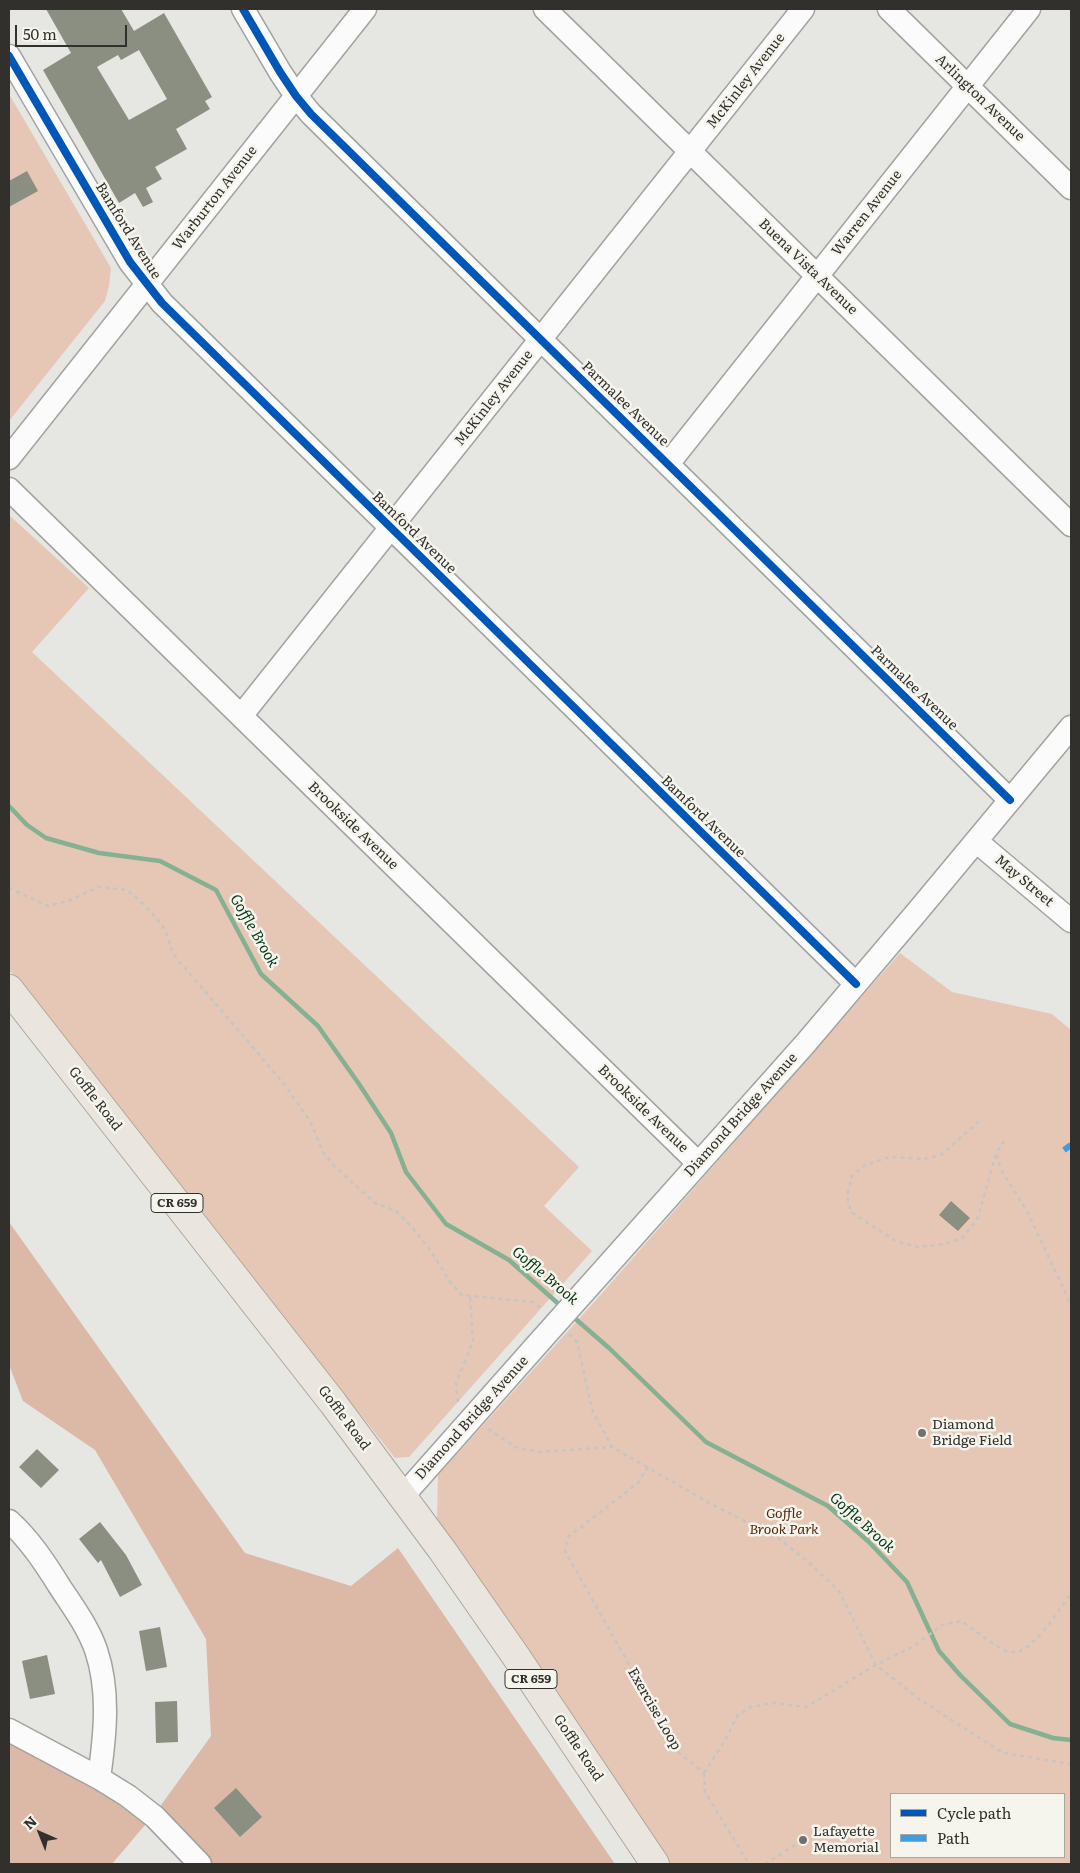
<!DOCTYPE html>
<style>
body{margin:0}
#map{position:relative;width:1080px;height:1873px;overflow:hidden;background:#e6e6e2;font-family:Literata,serif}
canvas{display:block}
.frame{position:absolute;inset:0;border:10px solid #31302d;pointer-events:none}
.legend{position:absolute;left:890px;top:1793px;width:175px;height:65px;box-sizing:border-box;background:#f6f5ed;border:1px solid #a7a6a0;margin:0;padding:6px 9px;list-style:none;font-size:15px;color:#31302d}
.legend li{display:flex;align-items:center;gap:10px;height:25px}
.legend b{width:25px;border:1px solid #a7a6a0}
.north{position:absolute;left:15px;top:1808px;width:50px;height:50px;-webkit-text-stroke:4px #f6f5ed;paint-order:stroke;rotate:316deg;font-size:14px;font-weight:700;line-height:20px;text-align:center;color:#31302d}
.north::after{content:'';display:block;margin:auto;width:18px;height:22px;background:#31302d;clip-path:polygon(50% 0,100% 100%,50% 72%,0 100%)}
.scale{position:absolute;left:15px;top:25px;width:112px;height:22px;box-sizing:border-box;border:2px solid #31302d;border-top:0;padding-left:6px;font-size:15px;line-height:18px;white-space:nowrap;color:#31302d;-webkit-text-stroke:4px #f6f5ed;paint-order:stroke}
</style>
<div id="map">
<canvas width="1080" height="1873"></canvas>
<div class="frame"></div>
<ul class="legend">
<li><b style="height:6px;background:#0057b8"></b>Cycle path</li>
<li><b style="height:6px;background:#3e9de1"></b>Path</li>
</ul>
<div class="north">N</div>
<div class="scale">50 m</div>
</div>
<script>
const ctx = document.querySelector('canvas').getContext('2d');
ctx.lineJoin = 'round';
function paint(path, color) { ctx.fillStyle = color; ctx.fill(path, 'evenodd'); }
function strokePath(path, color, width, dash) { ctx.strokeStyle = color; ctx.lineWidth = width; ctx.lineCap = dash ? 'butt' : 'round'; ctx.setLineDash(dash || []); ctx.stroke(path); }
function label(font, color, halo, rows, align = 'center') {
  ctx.font = font + ' Literata,serif'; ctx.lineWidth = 5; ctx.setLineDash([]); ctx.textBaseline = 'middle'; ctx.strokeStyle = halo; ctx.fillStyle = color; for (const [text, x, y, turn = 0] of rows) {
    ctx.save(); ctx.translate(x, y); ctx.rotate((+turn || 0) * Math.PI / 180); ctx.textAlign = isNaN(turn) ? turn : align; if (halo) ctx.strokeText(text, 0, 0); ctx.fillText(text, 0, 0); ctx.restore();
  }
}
paint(new Path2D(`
 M9 94 111 268 109 286 105 301 9 421Z
 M9 515 89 588 32 652 579 1167 544 1206 592 1251 409 1457 395 1458 9 970Z
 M900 953 952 992 1052 1014 1071 1030V1864H666L437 1521 438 1475 597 1299ZM891 1794H1064V1857H891Z`), '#e6c7b5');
paint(new Path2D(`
 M9 1222 245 1553 351 1586 398 1548 615 1864H206L156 1812 112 1864H9V1732L156 1812 211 1736 206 1639 95 1450 23 1401 9 1365Z`), '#dcb9a6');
strokePath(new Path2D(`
 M9 806 27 825 46 838 99 853 160 861 216 890 261 974 318 1026 359 1084 391 1133 406 1172 446 1224 509 1260 562 1307
 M571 1315 609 1348 706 1442 828 1506 869 1542 907 1582 939 1651 960 1675 1010 1724 1053 1738 1071 1740`), '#85b092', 4.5);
paint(new Path2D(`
 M46 9H121L134 31 164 13 212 97 205 101 210 109 176 129 187 149 155 167 162 179 146 188 153 202 143 207 135 193 119 203 43 70 71 53ZM139 50 167 99 129 120 97 67 118 55 121 60Z
 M27 171 38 191 9 207V181Z
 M951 1201 970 1218 958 1231 939 1215Z
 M37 1449 59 1470 41 1488 19 1467Z
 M100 1522 126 1555 142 1585 120 1597 101 1560 98 1563 79 1539Z
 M160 1627 167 1667 146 1671 139 1631Z
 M47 1655 55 1694 30 1699 22 1661Z
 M177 1701 178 1742 156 1743 155 1702Z
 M236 1788 262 1817 240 1837 214 1808Z`), '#8b8f81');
const minor = new Path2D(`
 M243 9 280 72 296 96 311 114 1010 800
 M545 9 1071 525
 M889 9 1071 188
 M9 56 130 262 162 303 856 984
 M9 458 365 9
 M668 464 1029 9
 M9 489 698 1163
 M241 716 803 9
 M976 841 1071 921
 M584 1292 805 1044 917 912 1071 727
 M402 1497 542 1339
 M9 1521C30 1540 45 1563 60 1587 73 1607 88 1627 96 1650 110 1691 105 1736 99 1778
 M9 1730 99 1778 128 1796 155 1817 200 1864`);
const major = new Path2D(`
 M9 989 333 1403 442 1550 515 1655 655 1864`);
strokePath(minor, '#a2a29f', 25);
strokePath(major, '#aea799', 30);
strokePath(new Path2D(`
 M9 888 48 906 71 900 98 887 127 890 146 906 165 929 173 954 285 1085 310 1121 323 1152 336 1168 375 1203 396 1211 411 1226 431 1251 450 1282 462 1295 533 1302 543 1310
 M979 1121 941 1155 924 1159 890 1157 865 1165 852 1176 847 1196 851 1212 896 1241 918 1247 946 1244 962 1238 977 1220 996 1154 1004 1141
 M997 1155 1001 1170 1028 1213 1071 1305
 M569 1334 577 1342 593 1412 612 1447 711 1504 775 1536 805 1559 839 1591 876 1665 919 1699 1003 1753 1071 1764
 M458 1402 456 1384 473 1341 470 1296
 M488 1429 515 1447 540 1452 612 1447
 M648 1467 638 1483 568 1537 565 1551 679 1753 704 1773
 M704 1773 726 1739 737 1716 751 1707 773 1703 806 1707 876 1665 914 1646 942 1625 961 1621C972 1628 999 1650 1010 1652 1031 1657 1060 1608 1071 1593
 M704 1773 705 1792 749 1864
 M765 1864 803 1840`), '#c6c5c3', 2.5, [4, 4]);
strokePath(minor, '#fbfbfb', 22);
strokePath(major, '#eae6df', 28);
const minorBridge = new Path2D(`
 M542 1339 584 1292`);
strokePath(minorBridge, '#a2a29f', 25, []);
strokePath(minorBridge, '#fbfbfb', 22);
strokePath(new Path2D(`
 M1064 1150 1071 1145`), '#3e9de1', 6, [12, 6]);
strokePath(new Path2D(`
 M243 9 280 72 296 96 311 114 1010 800
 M9 56 130 262 162 303 856 984`), '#0057b8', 8);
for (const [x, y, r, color] of [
 [922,1433,5,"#70706c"],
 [803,1840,5,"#70706c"]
]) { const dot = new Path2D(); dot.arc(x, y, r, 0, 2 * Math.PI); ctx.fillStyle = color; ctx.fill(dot); strokePath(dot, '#f6f5ed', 2); }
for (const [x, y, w] of [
 [177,1203,52],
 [531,1679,52]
]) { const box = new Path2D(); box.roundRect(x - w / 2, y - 9.5, w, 19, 4); ctx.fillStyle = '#f6f5ed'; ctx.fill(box); strokePath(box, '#31302d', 1); }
label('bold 12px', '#31302d', null, [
 ["CR 659",177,1203],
 ["CR 659",531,1679]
]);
label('14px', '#31302d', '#f6f5ed', [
 ["McKinley Avenue",746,81,-52],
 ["Arlington Avenue",980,98,44],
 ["Warburton Avenue",215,198,-52],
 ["Warren Avenue",867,213,-52],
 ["Bamford Avenue",128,231,58],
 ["Buena Vista Avenue",808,267,44],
 ["McKinley Avenue",494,398,-52],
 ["Parmalee Avenue",625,404,44],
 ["Bamford Avenue",414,533,44],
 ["Parmalee Avenue",914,688,44],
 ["Bamford Avenue",703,817,44],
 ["Brookside Avenue",353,826,44],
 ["May Street",1024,881,40],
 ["Goffle Road",95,1099,52],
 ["Brookside Avenue",643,1109,44],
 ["Diamond Bridge Avenue",741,1115,-48],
 ["Goffle Road",344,1418,53],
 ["Diamond Bridge Avenue",472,1418,-48],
 ["Exercise Loop",654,1709,60],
 ["Goffle Road",578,1748,56]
]);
label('14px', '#31302d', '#f6f5ed', [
 ["Diamond",932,1425],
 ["Bridge Field",932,1441],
 ["Lafayette",813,1832],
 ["Memorial",813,1848]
], 'left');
label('italic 14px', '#522810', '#f6f5ed', [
 ["Goffle",784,1514],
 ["Brook Park",784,1530]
]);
label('italic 15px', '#05371b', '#f6f5ed', [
 ["Goffle Brook",254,931,60],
 ["Goffle Brook",545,1276,40],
 ["Goffle Brook",862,1523,42]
]);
</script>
